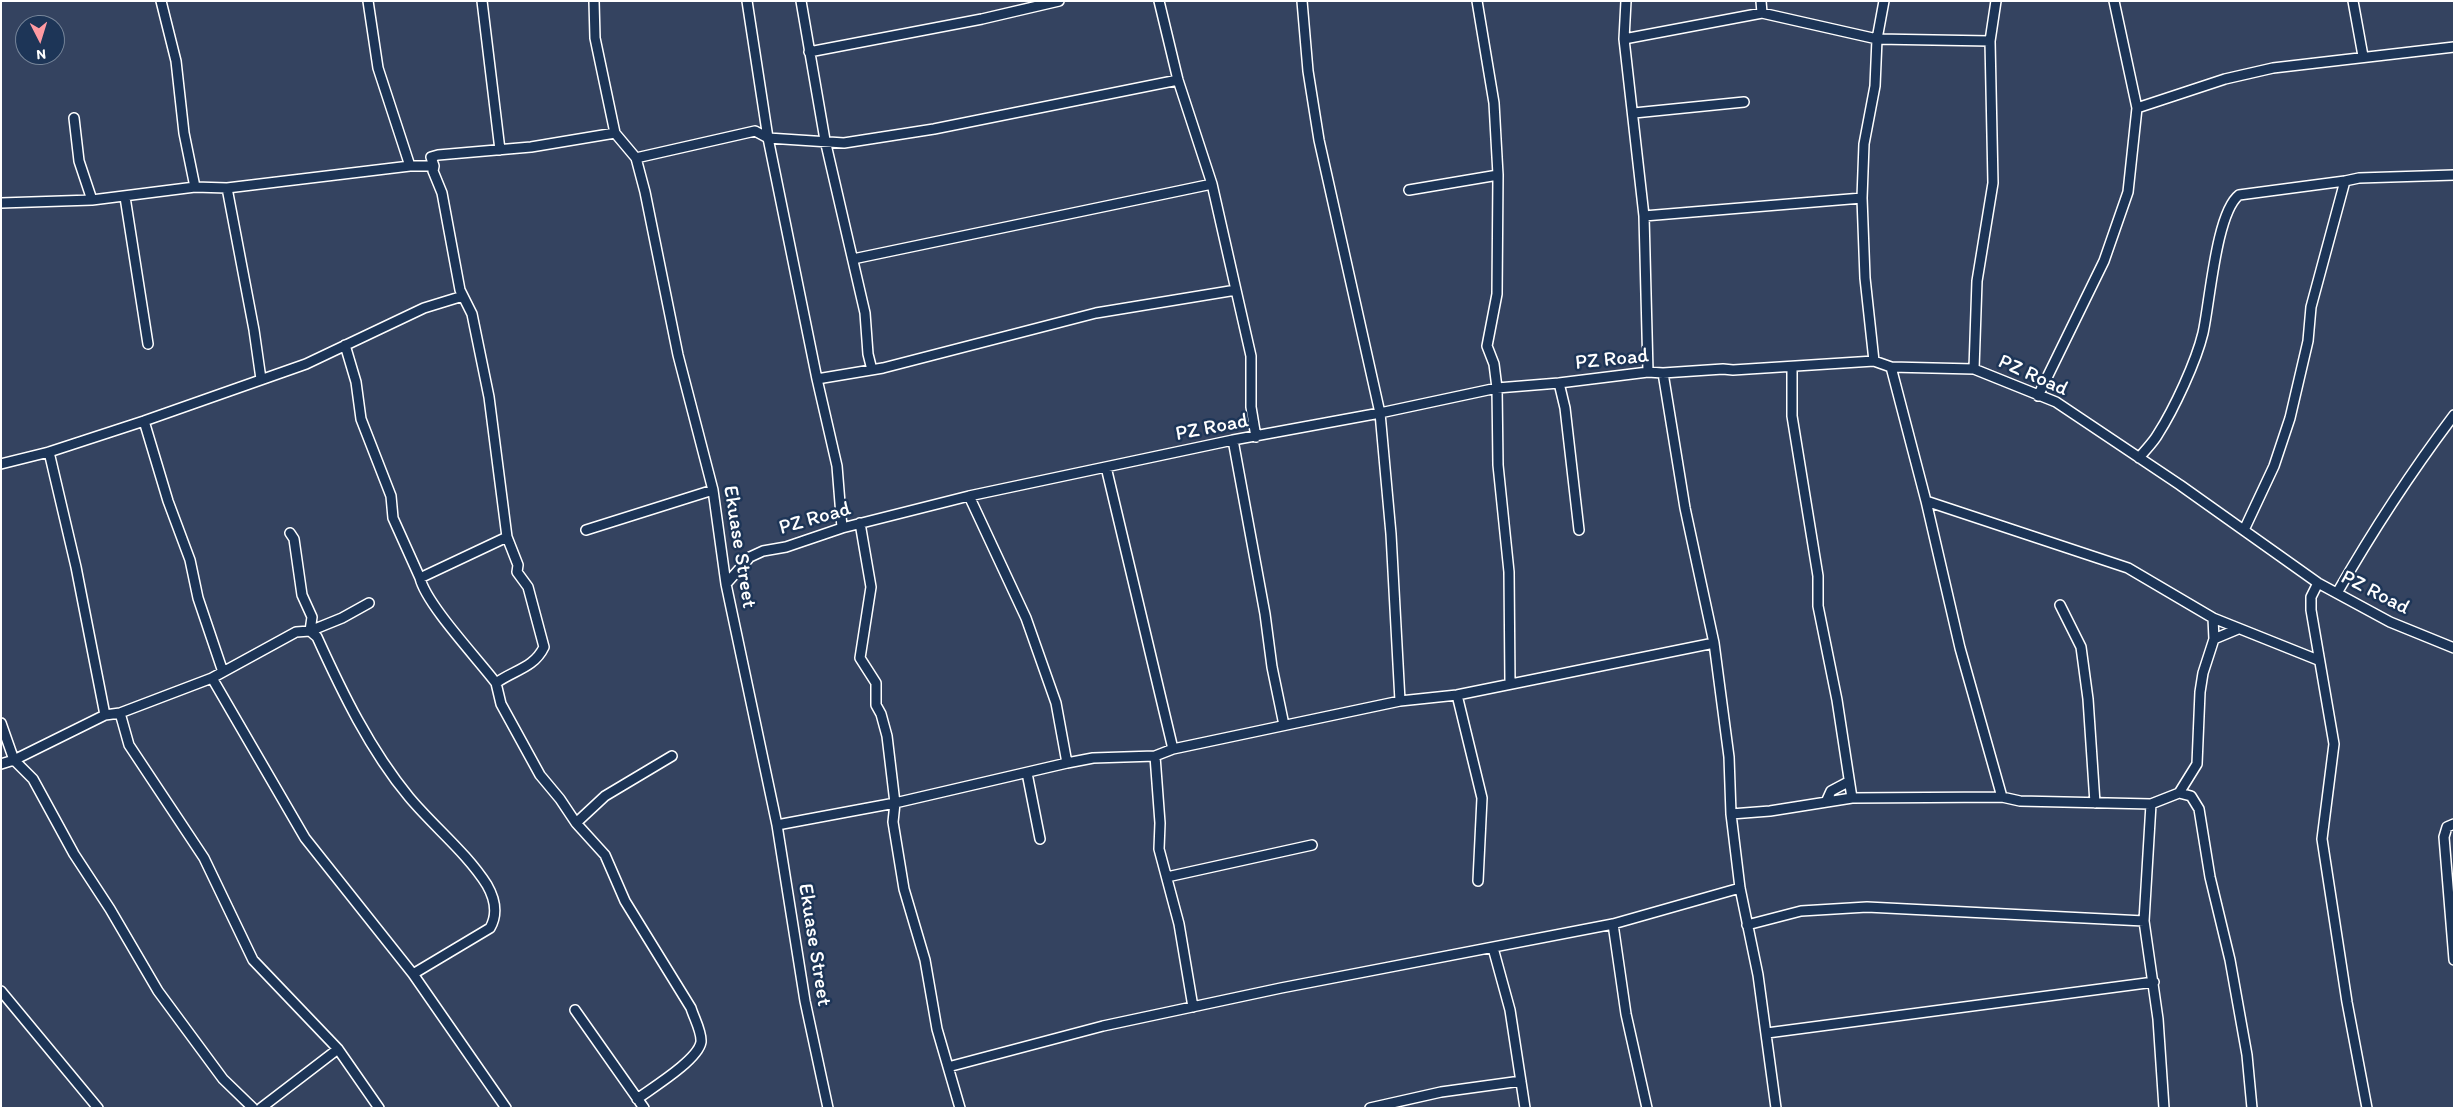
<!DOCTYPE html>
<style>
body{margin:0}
#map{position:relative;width:2455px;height:1109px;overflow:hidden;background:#344360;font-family:Itim,sans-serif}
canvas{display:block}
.frame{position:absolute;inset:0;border:2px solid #fff;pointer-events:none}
.north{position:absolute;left:15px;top:15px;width:50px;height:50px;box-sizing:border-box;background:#1d3557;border:1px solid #77869a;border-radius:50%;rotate:175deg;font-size:14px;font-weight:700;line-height:20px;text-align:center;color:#fff}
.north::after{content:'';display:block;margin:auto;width:18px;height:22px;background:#ff9aa2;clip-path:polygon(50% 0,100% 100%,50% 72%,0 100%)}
</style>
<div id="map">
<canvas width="2455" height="1109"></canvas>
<div class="frame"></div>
<div class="north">N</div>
</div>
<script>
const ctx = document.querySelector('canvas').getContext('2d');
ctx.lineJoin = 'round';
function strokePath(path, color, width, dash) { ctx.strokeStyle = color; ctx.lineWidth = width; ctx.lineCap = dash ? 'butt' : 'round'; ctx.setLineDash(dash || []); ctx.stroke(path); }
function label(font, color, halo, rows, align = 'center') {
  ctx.font = font + ' Itim,sans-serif'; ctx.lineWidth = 5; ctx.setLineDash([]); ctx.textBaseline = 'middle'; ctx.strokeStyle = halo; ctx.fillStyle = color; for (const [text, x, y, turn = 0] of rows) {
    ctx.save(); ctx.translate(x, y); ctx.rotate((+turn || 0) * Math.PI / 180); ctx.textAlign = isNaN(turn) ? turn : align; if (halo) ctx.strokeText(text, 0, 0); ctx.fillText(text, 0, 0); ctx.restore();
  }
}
const street = new Path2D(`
 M161 1 176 61 184 133 195 187
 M368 1 378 68 410 166
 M482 1 500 150
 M594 1 595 38 615 133 636 158 645 192 678 355 713 490 726 584 777 825 805 1001 828 1108
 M747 1 768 138 817 379 837 466 842 528
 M801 1 825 140 865 313 868 354 872 370
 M1159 1 1178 80 1212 184 1236 290 1251 356V407L1256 437
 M1302 1 1308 71 1319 140 1380 413 1391 534 1400 701
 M1477 1 1494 103 1498 175 1497 294 1487 346 1494 364 1497 388 1498 465 1509 572 1510 683
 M1626 1 1624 39 1644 216 1648 372
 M1761 1 1762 13
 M2353 1 2363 56
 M1624 39 1762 13 1877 39 1990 41
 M809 52 982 19 1059 1
 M2137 108 2225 79 2273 68 2454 47
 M1634 113 1744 102
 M74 118 79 161 92 200
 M615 133 531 147 438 155 431 157 434 166 433 171 442 193 460 290 472 314 489 397 507 537 518 565 517 572 528 587 544 647C534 668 514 670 496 683L501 704 540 775 560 799 576 823 605 855 625 901 691 1008C694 1018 702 1032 701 1042 698 1060 652 1088 637 1099
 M636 158 755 131 768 138 844 143 934 129 1178 80
 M227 188 254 330 261 379
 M1409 190 1498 175
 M125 197 148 344
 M1 203 92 200 195 187 227 188 410 166H434
 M1644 216 1862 198
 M853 259 1212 184
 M345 345 356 382 361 419 391 496 393 518 420 578
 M1874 361 1865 278 1862 198 1864 144 1875 86 1877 39 1884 1
 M1792 367V416L1818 576V606L1837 700 1852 798
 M1891 367 1926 501 1960 648 2002 797
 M1974 369 1977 281 1993 183 1990 41 1996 1
 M1663 373 1685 508 1714 643 1729 757 1731 814 1740 888 1758 975 1776 1108
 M817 379 883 368 1096 313 1236 290
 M1559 383 1565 408 1579 530
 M2038 396 2104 261 2128 192 2137 108 2114 1
 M144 421 168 501 190 560 198 598 223 672
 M1233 440 1265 614 1272 667 1284 725
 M49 452 76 567 105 715
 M2139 458C2145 450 2153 443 2158 434 2174 409 2196 362 2203 333 2210 302 2216 213 2239 195L2345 181
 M1 464 49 452 144 421 306 364 424 308 463 296
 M1106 467 1173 749
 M969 496 1026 618 1056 703 1067 763
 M1926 501 2128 568 2213 618 2318 660
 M860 523 871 587 860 658 876 683V705L881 714 887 736 895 803 893 822 904 889 925 960 937 1029 960 1108
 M586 530 713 490
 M2244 530 2274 466 2290 418 2308 341 2311 307 2345 181 2359 178 2454 175
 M290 533 294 539 302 595 312 617 310 631 342 618 369 603
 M2318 583 2311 597V610L2334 744 2322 839 2347 1002 2367 1108
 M726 584 750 557 763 551 786 547 842 528 969 496 1233 440 1380 413 1497 388 1559 383 1648 372 1663 373 1723 369 1733 370 1874 361 1891 367 1974 369 2056 402 2180 485 2318 583 2390 622 2454 648
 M2337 593C2372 532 2411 472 2454 415
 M2060 605 2081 647 2088 699 2095 803
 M2214 639 2238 629
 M212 678 305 838 413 974 506 1108
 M496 683C478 659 426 604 420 578L507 537
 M1457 695 1482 798 1478 881
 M1 723 14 760 33 779 74 854 110 909 158 991 223 1079 253 1108
 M1155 756 1160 823 1159 849 1179 924 1193 1007
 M1 764 14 760 105 715 120 713
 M1027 773 1040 839
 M2179 793 2191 796 2199 809 2210 877 2230 960 2247 1055 2252 1108
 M1826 802 1831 791 1848 782
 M2151 804 2144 921 2158 1019 2164 1108
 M1731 814 1770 811 1852 798 2002 797 2020 801 2151 804 2179 793 2197 764 2200 692 2203 673 2214 639 2213 618
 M576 823 605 796 672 756
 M2454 824 2447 827 2444 837 2454 960
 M777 825 895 803 1067 763 1093 758 1155 756 1173 749 1400 701 1457 695 1714 643
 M1167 877 1312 845
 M1613 924 1626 1014 1647 1108
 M1747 925 1801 911 1867 907 2144 921
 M1493 948 1510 1010 1525 1108
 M1 991 98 1108
 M575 1010 644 1108
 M1767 1033 2154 982
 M948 1067 1103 1026 1281 988 1613 924 1740 888
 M261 1108 338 1049
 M379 1108 338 1049 253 960 204 858 129 745 120 713 212 678 296 632 310 631 317 637C342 692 370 750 409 797 434 827 466 852 487 885 495 899 498 914 490 928L413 974
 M1370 1108 1441 1092 1521 1081`);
strokePath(street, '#fff', 12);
strokePath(street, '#1d3557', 9);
label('21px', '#fff', '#1d3557', [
 ["PZ Road",1612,360,-6],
 ["PZ Road",2033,376,24],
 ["PZ Road",1212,428,-11],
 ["PZ Road",815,519,-16],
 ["Ekuase Street",739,547,81],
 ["PZ Road",2375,593,27],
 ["Ekuase Street",814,945,81]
]);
</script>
